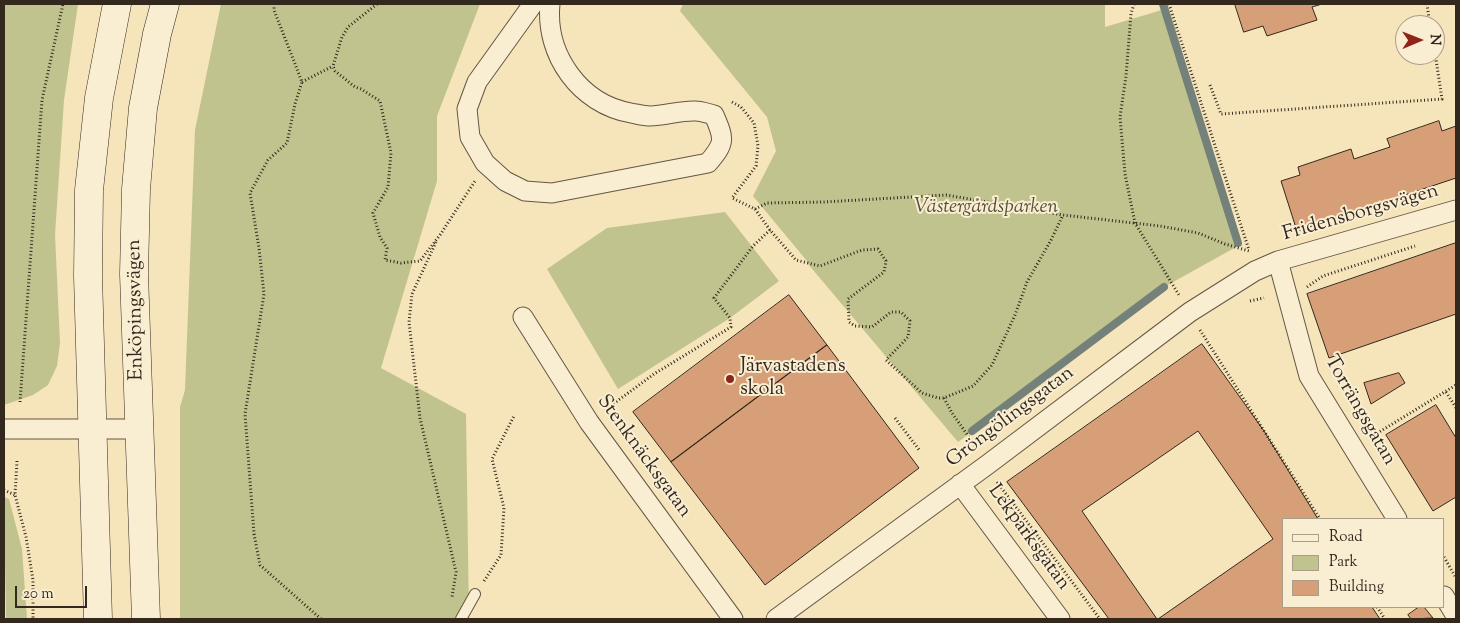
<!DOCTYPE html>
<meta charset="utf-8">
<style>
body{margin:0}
#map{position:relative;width:1460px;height:623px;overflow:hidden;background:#f6e4ba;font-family:"Sorts Mill Goudy",serif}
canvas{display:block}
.frame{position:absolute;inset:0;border:5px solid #33281e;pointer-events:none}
.legend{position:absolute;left:1282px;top:518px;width:162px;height:90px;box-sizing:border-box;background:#f9edd2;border:1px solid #aa9e8a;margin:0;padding:6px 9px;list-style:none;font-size:15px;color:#33281e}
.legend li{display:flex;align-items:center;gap:10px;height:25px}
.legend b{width:25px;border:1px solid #aa9e8a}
.north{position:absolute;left:1395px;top:15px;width:50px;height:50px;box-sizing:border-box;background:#f9edd2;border:1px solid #aa9e8a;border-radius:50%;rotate:89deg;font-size:14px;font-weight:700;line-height:20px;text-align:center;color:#33281e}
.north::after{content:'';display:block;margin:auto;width:18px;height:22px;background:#8f2418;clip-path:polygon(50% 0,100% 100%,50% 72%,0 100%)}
.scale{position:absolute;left:15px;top:586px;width:72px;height:22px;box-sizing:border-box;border:2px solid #33281e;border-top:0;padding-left:6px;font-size:15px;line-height:18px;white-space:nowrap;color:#33281e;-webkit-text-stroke:4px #f9edd2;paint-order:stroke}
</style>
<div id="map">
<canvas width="1460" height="623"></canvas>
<div class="frame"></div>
<ul class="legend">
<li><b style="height:6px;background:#f9edd2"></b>Road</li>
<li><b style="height:14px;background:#c0c38d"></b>Park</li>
<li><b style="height:14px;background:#d69f78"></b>Building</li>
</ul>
<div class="north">N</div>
<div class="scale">20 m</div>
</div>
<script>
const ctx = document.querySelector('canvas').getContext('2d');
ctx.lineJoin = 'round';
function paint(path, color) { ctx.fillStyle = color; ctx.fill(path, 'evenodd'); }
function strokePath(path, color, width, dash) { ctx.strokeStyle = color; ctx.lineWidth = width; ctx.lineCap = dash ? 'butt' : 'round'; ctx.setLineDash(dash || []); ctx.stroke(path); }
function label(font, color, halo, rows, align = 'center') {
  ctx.font = font + ' "Sorts Mill Goudy",serif'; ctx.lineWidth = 4; ctx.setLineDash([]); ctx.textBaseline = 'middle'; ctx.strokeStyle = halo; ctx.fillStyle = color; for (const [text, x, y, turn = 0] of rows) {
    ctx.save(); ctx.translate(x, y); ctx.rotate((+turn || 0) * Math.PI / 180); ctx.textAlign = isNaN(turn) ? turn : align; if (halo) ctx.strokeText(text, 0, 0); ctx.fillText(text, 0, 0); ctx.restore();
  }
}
paint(new Path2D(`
 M4 4H78L64 100 55 235 60 343 57 366 48 385 33 395 4 405Z
 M221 4H480L437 116V181L381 368 466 414 469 619H180V407L185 390 195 130Z
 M683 4H1105V27L1162 10 1238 246 1164 287 1052 373 958 442 808 264 807 261 753 196 776 151 767 117 680 11Z
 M725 212 779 281 730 318 618 389 547 269 607 228Z
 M4 497 9 499 22 549 27 619H6Z`), '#c0c38d');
strokePath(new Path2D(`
 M1163 4 1238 243
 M972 431 1164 287`), '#73817a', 8);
const building = new Path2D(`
 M1235 4H1322L1312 7 1317 20 1267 36 1263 26 1244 32Z
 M1439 121 1442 131 1456 126V178L1297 231 1281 181 1300 175 1298 167 1351 149 1354 159 1390 147 1387 139Z
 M1456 243V314L1329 358 1307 294Z
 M789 295 827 345 671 462 633 412Z
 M1202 344 1264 431 1318 519H1284V607H1372L1380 619H1158L1273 539 1198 431 1082 511 1157 619H1109L1007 482Z
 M827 345 919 468 765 585 671 462Z
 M1399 373 1405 383 1371 404 1364 383Z
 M1436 405 1456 438V497L1433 511 1386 435Z
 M1419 607H1424L1433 618 1411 619 1408 615Z`);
paint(building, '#d69f78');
strokePath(building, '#33281e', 1);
const service = new Path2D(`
 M461 619 475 594`);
const minor = new Path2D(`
 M533 4 477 82 467 109 470 137 485 163 505 181 525 191 552 193 708 163C725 143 725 140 714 115 709 114 702 111 696 111 681 110 665 116 650 116 644 116 637 114 631 113 580 104 545 55 550 4
 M1278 261 1309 376 1397 519
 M523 317 589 422 733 619
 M4 429H139
 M960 484 1060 619
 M1444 596 1456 616
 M776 619 987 465 1190 312 1255 271 1278 261 1456 210`);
const secondary = new Path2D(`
 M98 619 88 276 89 190 99 98 117 4
 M146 619 134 274 136 189 143 108 157 34 165 4`);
strokePath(service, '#645745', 12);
strokePath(minor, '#645745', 21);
strokePath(secondary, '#33281e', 29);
strokePath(new Path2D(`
 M274 4V10L302 82 295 104 287 143 268 160 250 193 259 248 264 294 245 414 254 534 260 565 321 619
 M377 4 348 27 342 37 333 66 335 71 355 87 361 89 380 101 391 153 388 187 373 213 380 237 387 248 385 260 401 263 420 261 440 235 475 181
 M1134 4 1131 14 1126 76 1120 117 1125 174 1135 223 1179 295
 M1169 4 1249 250
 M1427 4 1430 25
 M302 82 333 66
 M1210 85 1221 114 1442 99 1435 53
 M732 102 741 107 754 123 758 146 756 166 732 198 755 209 770 230 796 260 820 266 862 250 878 249 886 261 884 272 848 299 849 322 855 326 872 327 891 312H901L910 321 908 337 886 360 922 393 938 398H944L973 386 992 365 1015 315 1027 282 1051 240 1063 215
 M755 209 767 203 824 202 946 195 1063 215 1160 226 1198 233 1225 244 1249 251
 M436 242 412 294 409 322 420 418 456 572 452 597
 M1307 287 1323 276 1415 246
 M1250 301 1264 298
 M1200 330 1320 519
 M1446 392 1456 408
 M944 398 952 413 976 447
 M20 402 42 100 63 4
 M605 410 654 374 731 327 730 318 714 298 753 246 770 230
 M895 418 920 451
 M1371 437 1456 385
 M17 461 15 495 26 537 33 580V619
 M997 482 1100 619
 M4 490 15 495
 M1444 557 1456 578
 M484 581 501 555 504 508 492 459 514 416
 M1377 607 1385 619`), '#33281e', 3, [1, 2.5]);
strokePath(service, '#f9edd2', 10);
strokePath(minor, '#f9edd2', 19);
strokePath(secondary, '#f9edd2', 28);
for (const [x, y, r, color] of [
 [730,379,5,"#8f2418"]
]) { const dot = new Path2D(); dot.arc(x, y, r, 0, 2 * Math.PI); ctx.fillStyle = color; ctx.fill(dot); strokePath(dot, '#f9edd2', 2); }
label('italic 20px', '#564f3a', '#f9edd2', [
 ["Västergårdsparken",986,209]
]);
label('20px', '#33281e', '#f9edd2', [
 ["Fridensborgsvägen",1361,214,-16],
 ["Enköpingsvägen",137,310,-91],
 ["Torrängsgatan",1359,411,60],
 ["Gröngölingsgatan",1011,418,-37],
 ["Stenknäcksgatan",643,457,54],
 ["Lekparksgatan",1028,538,54]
]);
label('20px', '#33281e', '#f9edd2', [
 ["Järvastadens",740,368],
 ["skola",740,391]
], 'left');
</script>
